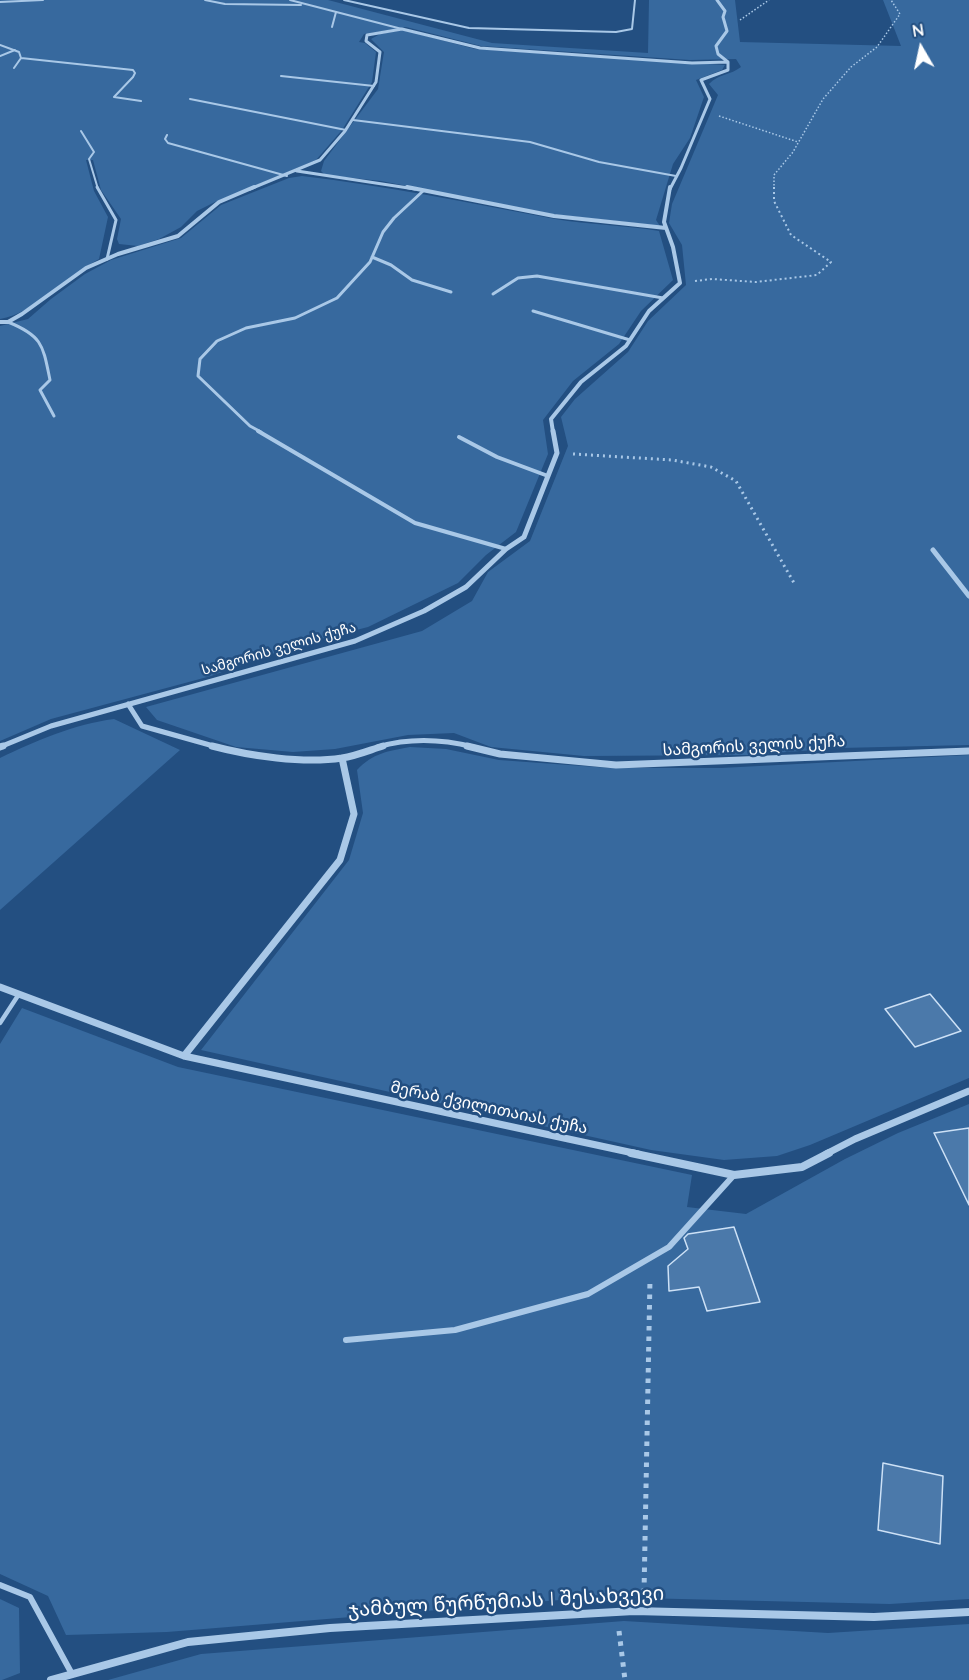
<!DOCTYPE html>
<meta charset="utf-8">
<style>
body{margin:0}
#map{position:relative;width:969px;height:1680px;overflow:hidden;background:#234f81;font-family:Quicksand,sans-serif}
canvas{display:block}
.north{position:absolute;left:891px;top:18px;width:60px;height:60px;-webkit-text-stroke:4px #234f81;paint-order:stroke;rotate:351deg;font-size:16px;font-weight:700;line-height:24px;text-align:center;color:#fff}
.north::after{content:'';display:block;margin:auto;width:21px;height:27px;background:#fff;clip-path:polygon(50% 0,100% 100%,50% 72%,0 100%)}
</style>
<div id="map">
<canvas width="969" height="1680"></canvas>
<div class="north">N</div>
</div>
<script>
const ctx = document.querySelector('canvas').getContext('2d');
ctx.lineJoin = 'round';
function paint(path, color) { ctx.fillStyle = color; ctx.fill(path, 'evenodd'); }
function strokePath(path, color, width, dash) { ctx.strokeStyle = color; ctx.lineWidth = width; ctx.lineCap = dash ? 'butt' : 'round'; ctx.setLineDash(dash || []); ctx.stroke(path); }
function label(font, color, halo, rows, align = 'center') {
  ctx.font = font + ' Quicksand,"Noto Sans Georgian",sans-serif'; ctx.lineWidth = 5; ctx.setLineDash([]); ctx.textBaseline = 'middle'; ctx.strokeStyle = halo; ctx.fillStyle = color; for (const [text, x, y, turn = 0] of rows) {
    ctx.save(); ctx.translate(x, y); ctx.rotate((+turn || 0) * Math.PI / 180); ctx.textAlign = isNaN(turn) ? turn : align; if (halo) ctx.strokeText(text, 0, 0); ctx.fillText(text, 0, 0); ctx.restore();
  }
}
paint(new Path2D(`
 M0 0H328L492 43 648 53 649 0H735L740 42 901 46 883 0H969V745L840 748 747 755 584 756 491 747 454 733 408 735 335 749 293 752 236 747 157 720 146 707 422 631 472 601 488 572 530 541 568 446 561 417 575 399 628 352 648 321 686 285 682 245 669 223 672 204 718 95 709 84C718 74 731 75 741 67L736 59 690 60 481 46 406 27 364 34 359 42 365 43 376 52 372 82 342 130 316 160 215 202 197 211 181 227 159 239 138 246 119 244 117 239 121 219 101 190 93 160H86L94 191 108 217 99 259C67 276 35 313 0 319Z
 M403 30 475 49 725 65 722 70 696 80 704 97 690 138 673 164 656 220 660 226 552 214 381 181 325 175 321 171 324 161 378 89 384 52 371 39 380 34Z
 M302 176C387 186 470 203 555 219 589 225 625 225 659 231L673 280 641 311 619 344 573 381 543 420 548 454 516 532 486 555 458 583 368 627 294 646 211 676 51 719 0 741V326L28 319 51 299 85 274 111 260 181 238 221 205 289 178Z
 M114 719 180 750 0 910V758C35 741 75 724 114 719Z
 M410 747 446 749 499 760 610 768H721L969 755V1078L810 1145 777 1156 724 1160 651 1150 201 1050 349 860 363 813 357 770C373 753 388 751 410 747Z
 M22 1008 178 1067 692 1175 687 1207 746 1214 845 1159 898 1133 969 1104V1599L890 1604 597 1597 167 1632 66 1635 48 1596 0 1574V1044Z
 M0 1599 19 1608 20 1673 2 1680H0Z
 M624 1621 828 1633 969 1624V1680H108L201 1654Z`), '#37699e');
const building = new Path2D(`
 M930 994 961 1031 915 1047 885 1009Z
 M969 1128V1205L934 1133Z
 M734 1227 760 1302 707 1311 699 1287 669 1291 668 1266 688 1249 684 1238 688 1234Z
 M883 1463 943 1476 940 1544 878 1530Z`);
paint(building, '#4b79aa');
strokePath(building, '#cde1f6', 1.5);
strokePath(new Path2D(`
 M740 20 769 0
 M719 116 798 142
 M774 189V175L793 152 823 99 851 67 877 47 900 14 891 0`), '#a9c8e7', 1.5, [1.5, 2]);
strokePath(new Path2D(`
 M695 281 712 279 756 282 817 275 831 262 791 235 774 201V187`), '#a9c8e7', 2, [2, 3]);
strokePath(new Path2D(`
 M573 454 672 460 711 467 736 481 794 583`), '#a9c8e7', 3, [2, 4]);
strokePath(new Path2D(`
 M644 1593 650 1279
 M619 1631 625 1680`), '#a9c8e7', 5, [4.5, 6]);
strokePath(new Path2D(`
 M205 0 225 4 301 5
 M290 0 402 29
 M344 0 469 28 616 32 632 29 635 0
 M0 2 43 0
 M332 27 336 12
 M0 45 19 52 21 58 14 68
 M0 56 15 50
 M21 58 133 70 135 73 133 77 114 97 141 101
 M281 76 374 86
 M190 99 346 130
 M353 120 530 142 599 162 676 176
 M81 131 94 152 89 159 98 189
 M167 135 165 139 168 143 287 176`), '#a9c8e7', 2);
strokePath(new Path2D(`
 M97 187 116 220 107 259
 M372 257 391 265 412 280 451 292
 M493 294 518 278 537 276 663 298
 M533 311 630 340
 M8 322C43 336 43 346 50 380L40 390 54 416
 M261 432 250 426 198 376 200 359 217 341 246 328 295 318 337 298 370 262 383 232 394 218 423 191`), '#a9c8e7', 3);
strokePath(new Path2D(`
 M258 431 415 523 506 549
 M459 437 497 457 548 476`), '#a9c8e7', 4);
strokePath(new Path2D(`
 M0 1023 19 994`), '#a9c8e7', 4.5);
strokePath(new Path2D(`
 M346 1340 455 1330 588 1294 669 1247 734 1175
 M0 1585 30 1597 72 1674`), '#a9c8e7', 6);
strokePath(new Path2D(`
 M297 171 415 189
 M250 189 320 160 345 131 376 82 380 52 366 41 367 35 402 29 480 48 692 63 728 62
 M670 189 681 168 710 99 701 80 728 70V62L718 54 716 46 727 31 723 17 725 11 717 0`), '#a9c8e7', 3);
strokePath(new Path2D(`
 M407 187 554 216 666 228
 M0 322H8L22 314 86 268 118 254 178 236 219 202 254 187
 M553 432 551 419 581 382 626 346 649 311 680 283 673 247 664 222 670 187`), '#a9c8e7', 4);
strokePath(new Path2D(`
 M933 550 969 596
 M128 704 142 726 217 747
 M0 747 51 726 355 641 424 611 466 587 506 549 524 537 557 453 553 431
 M378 747C409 738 441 739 473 747`), '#a9c8e7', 5);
strokePath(new Path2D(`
 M212 746C250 756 303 764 342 758 356 756 370 750 383 746
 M467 746 500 754 616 765 969 751
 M0 747 3 746
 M0 987 184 1056 638 1154
 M184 1056 340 860 354 814 342 758
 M826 1154 855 1139 969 1091`), '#a9c8e7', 7);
strokePath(new Path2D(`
 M631 1153 734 1175 802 1167 829 1153
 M51 1680 188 1642 330 1628 634 1611 874 1617 969 1612`), '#a9c8e7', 8);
label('14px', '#fff', '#234f81', [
 ["სამგორის ველის ქუჩა",279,649,-16]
]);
label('16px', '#fff', '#234f81', [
 ["სამგორის ველის ქუჩა",754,746,-3],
 ["მერაბ ქვილითაიას ქუჩა",489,1108,12]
]);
label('20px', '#fff', '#234f81', [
 ["ჯამბულ წურწუმიას I შესახვევი",506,1602,-3]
]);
</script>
